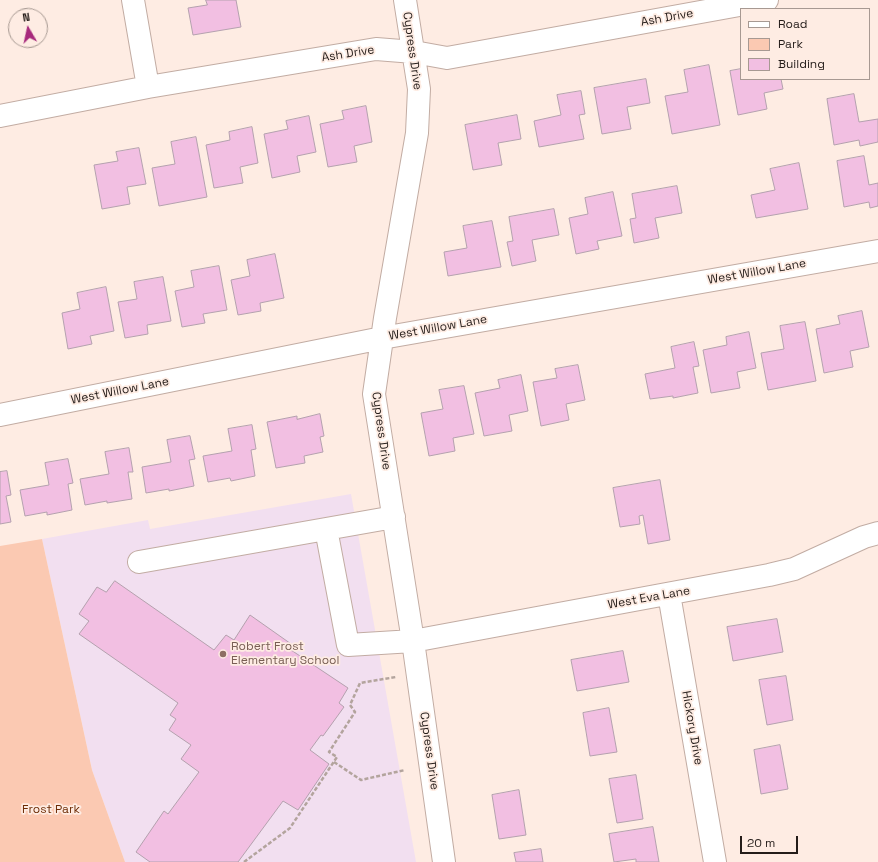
<!DOCTYPE html>
<style>
body{margin:0}
#map{position:relative;width:878px;height:862px;overflow:hidden;background:#feece3;font-family:"Space Grotesk",sans-serif}
canvas{display:block}
.legend{position:absolute;left:740px;top:8px;width:130px;height:72px;box-sizing:border-box;background:#feece3;border:1px solid #a79992;margin:0;padding:5px 7px;list-style:none;font-size:12px;color:#241c19}
.legend li{display:flex;align-items:center;gap:8px;height:20px}
.legend b{width:20px;border:1px solid #a79992}
.north{position:absolute;left:8px;top:8px;width:40px;height:40px;box-sizing:border-box;background:#feece3;border:1px solid #a79992;border-radius:50%;rotate:351deg;font-size:11px;font-weight:700;line-height:16px;text-align:center;color:#241c19}
.north::after{content:'';display:block;margin:auto;width:14px;height:18px;background:#a72a7c;clip-path:polygon(50% 0,100% 100%,50% 72%,0 100%)}
.scale{position:absolute;left:740px;top:836px;width:58px;height:18px;box-sizing:border-box;border:2px solid #241c19;border-top:0;padding-left:5px;font-size:12px;line-height:14px;white-space:nowrap;color:#241c19;-webkit-text-stroke:3px #feece3;paint-order:stroke}
</style>
<div id="map">
<canvas width="878" height="862"></canvas>
<ul class="legend">
<li><b style="height:5px;background:#fff"></b>Road</li>
<li><b style="height:11px;background:#fbc9b2"></b>Park</li>
<li><b style="height:11px;background:#f2bfe2"></b>Building</li>
</ul>
<div class="north">N</div>
<div class="scale">20 m</div>
</div>
<script>
const ctx = document.querySelector('canvas').getContext('2d');
ctx.lineJoin = 'round';
function paint(path, color) { ctx.fillStyle = color; ctx.fill(path, 'evenodd'); }
function strokePath(path, color, width, dash) { ctx.strokeStyle = color; ctx.lineWidth = width; ctx.lineCap = dash ? 'butt' : 'round'; ctx.setLineDash(dash || []); ctx.stroke(path); }
function label(font, color, halo, rows, align = 'center') {
  ctx.font = font + ' "Space Grotesk",sans-serif'; ctx.lineWidth = 3.5; ctx.setLineDash([]); ctx.textBaseline = 'middle'; ctx.strokeStyle = halo; ctx.fillStyle = color; for (const [text, x, y, turn = 0] of rows) {
    ctx.save(); ctx.translate(x, y); ctx.rotate((+turn || 0) * Math.PI / 180); ctx.textAlign = isNaN(turn) ? turn : align; if (halo) ctx.strokeText(text, 0, 0); ctx.fillText(text, 0, 0); ctx.restore();
  }
}
paint(new Path2D(`
 M351 494 416 862H125L92 770 42 539 148 520 150 529Z`), '#f2dff0');
paint(new Path2D(`
 M42 539 92 770 125 862H0V546Z`), '#fbc9b2');
const building = new Path2D(`
 M206 0H236L241 27 193 35 188 8 207 5Z
 M709 65 720 125 672 134 665 96 688 92 684 70Z
 M741 69V79H781L783 89 764 93 767 109 738 115 730 71Z
 M646 79 650 103 627 107 631 129 602 134 594 88Z
 M581 91 585 114 579 115 584 139 539 147 534 121 561 115 557 95Z
 M854 94 859 122 878 119V142L860 146 859 140 834 145 827 99Z
 M366 106 372 142 354 146 357 162 328 167 320 124 344 119 342 111Z
 M517 115 521 139 498 143 502 165 473 170 465 125Z
 M309 116 316 152 297 156 300 172 272 178 264 134 288 129 286 121Z
 M252 127 258 163 240 167 243 183 214 188 206 145 230 140 229 132Z
 M196 137 207 197 159 206 152 168 175 164 171 142Z
 M139 148 146 184 127 187 130 204 102 209 94 165 118 161 116 152Z
 M864 156 869 185 878 183V206L870 208 869 202 844 207 837 161Z
 M799 163 808 209 756 218 751 195 775 190 770 169Z
 M677 186 682 213 655 218 659 238 634 243 630 219 636 218 632 194Z
 M613 192 622 236 597 241 599 249 576 254 569 218 588 214 585 198Z
 M554 209 559 235 532 240 536 261 512 266 507 242 513 241 509 217Z
 M492 221 501 267 448 276 444 252 467 248 463 226Z
 M275 254 284 298 260 303 261 311 238 315 231 280 250 276 247 260Z
 M219 266 227 310 203 314 205 323 182 327 175 291 194 287 191 271Z
 M163 277 171 321 147 325 148 334 125 338 118 302 137 299 134 282Z
 M106 287 114 331 90 336 92 344 68 349 62 313 80 309 77 293Z
 M862 311 869 347 850 351 853 367 824 373 816 329 840 324 838 316Z
 M805 322 816 381 768 390 761 353 784 349 780 326Z
 M749 332 756 368 737 372 740 388 711 393 703 350 727 345 726 337Z
 M694 342 699 366 693 367 698 393 673 398V396L650 399 645 374 675 368 671 347Z
 M578 365 585 400 566 404 569 420 541 426 533 382 557 378 555 369Z
 M521 375 528 411 509 415 512 431 484 436 475 393 500 388 498 380Z
 M464 386 474 434 453 438 455 451 429 456 421 413 443 409 439 390Z
 M320 414 324 436 320 437 323 452 304 456 305 463 276 468 267 422 297 416V419Z
 M252 425 256 449 251 450 255 476 231 481 230 478 208 482 203 456 232 451 228 429Z
 M190 436 195 459 189 460 194 486 169 491V489L146 493 142 467 171 462 167 440Z
 M129 448 133 472H128L132 499 107 503V501L85 505 80 479 109 474 105 452Z
 M68 459 73 483 68 484 72 510 47 515V512L25 516 20 490 49 485 45 463Z
 M7 471 11 495 6 496 11 522 0 524V472Z
 M660 480 670 540 648 544 643 515 639 516 640 524 620 527 613 488Z
 M115 581 214 650 226 635 234 640 250 615 294 646 291 650 348 688 339 703 344 707 323 736 321 735 310 750 329 764 298 810 283 801 238 862H150L136 852 164 811 168 814 199 772 181 759 191 745 169 730 176 719 170 715 178 703 79 634 89 621 79 614 97 587 106 592Z
 M777 619 783 652 733 661 727 627Z
 M623 651 629 682 577 691 571 660Z
 M786 676 793 720 767 725 759 680Z
 M609 708 617 752 590 756 583 713Z
 M780 745 788 789 761 794 754 750Z
 M636 775 643 819 617 823 609 779Z
 M519 790 526 835 499 839 492 795Z
 M653 827 659 862H636V859L614 862 609 834Z
 M541 849 543 862H516L514 853Z`);
paint(building, '#f2bfe2');
strokePath(building, '#b4a1ae', 1);
const minor = new Path2D(`
 M133 0 148 87
 M405 0 419 89 417 133 385 318 374 394 413 641 444 862
 M0 116 148 87 376 49 414 52 447 58 767 0
 M0 415 382 338 878 251
 M326 529 348 645 413 641 769 575 794 569 864 537 878 533
 M139 562 394 517
 M669 594 715 862`);
strokePath(minor, '#c2aca3', 24);
strokePath(new Path2D(`
 M334 762 361 780 405 770
 M244 862 290 828 337 757 329 752 355 712 350 705 360 683 396 677`), '#b3a49d', 2.5, [4, 2]);
strokePath(minor, '#fff', 22);
for (const [x, y, r, color] of [
 [223,654,4,"#8d6e63"]
]) { const dot = new Path2D(); dot.arc(x, y, r, 0, 2 * Math.PI); ctx.fillStyle = color; ctx.fill(dot); strokePath(dot, '#feece3', 1.5); }
label('12px', '#241c19', '#feece3', [
 ["Ash Drive",667,18,-10],
 ["Cypress Drive",412,51,82],
 ["Ash Drive",348,54,-9],
 ["West Willow Lane",757,272,-10],
 ["West Willow Lane",438,328,-10],
 ["West Willow Lane",120,391,-11],
 ["Cypress Drive",381,431,82],
 ["West Eva Lane",649,598,-10],
 ["Hickory Drive",692,728,80],
 ["Cypress Drive",429,751,82]
]);
label('12px', '#785e54', '#feece3', [
 ["Robert Frost",231,647],
 ["Elementary School",231,661]
], 'left');
label('12px', '#6d2c05', '#feece3', [
 ["Frost Park",51,810]
]);
</script>
